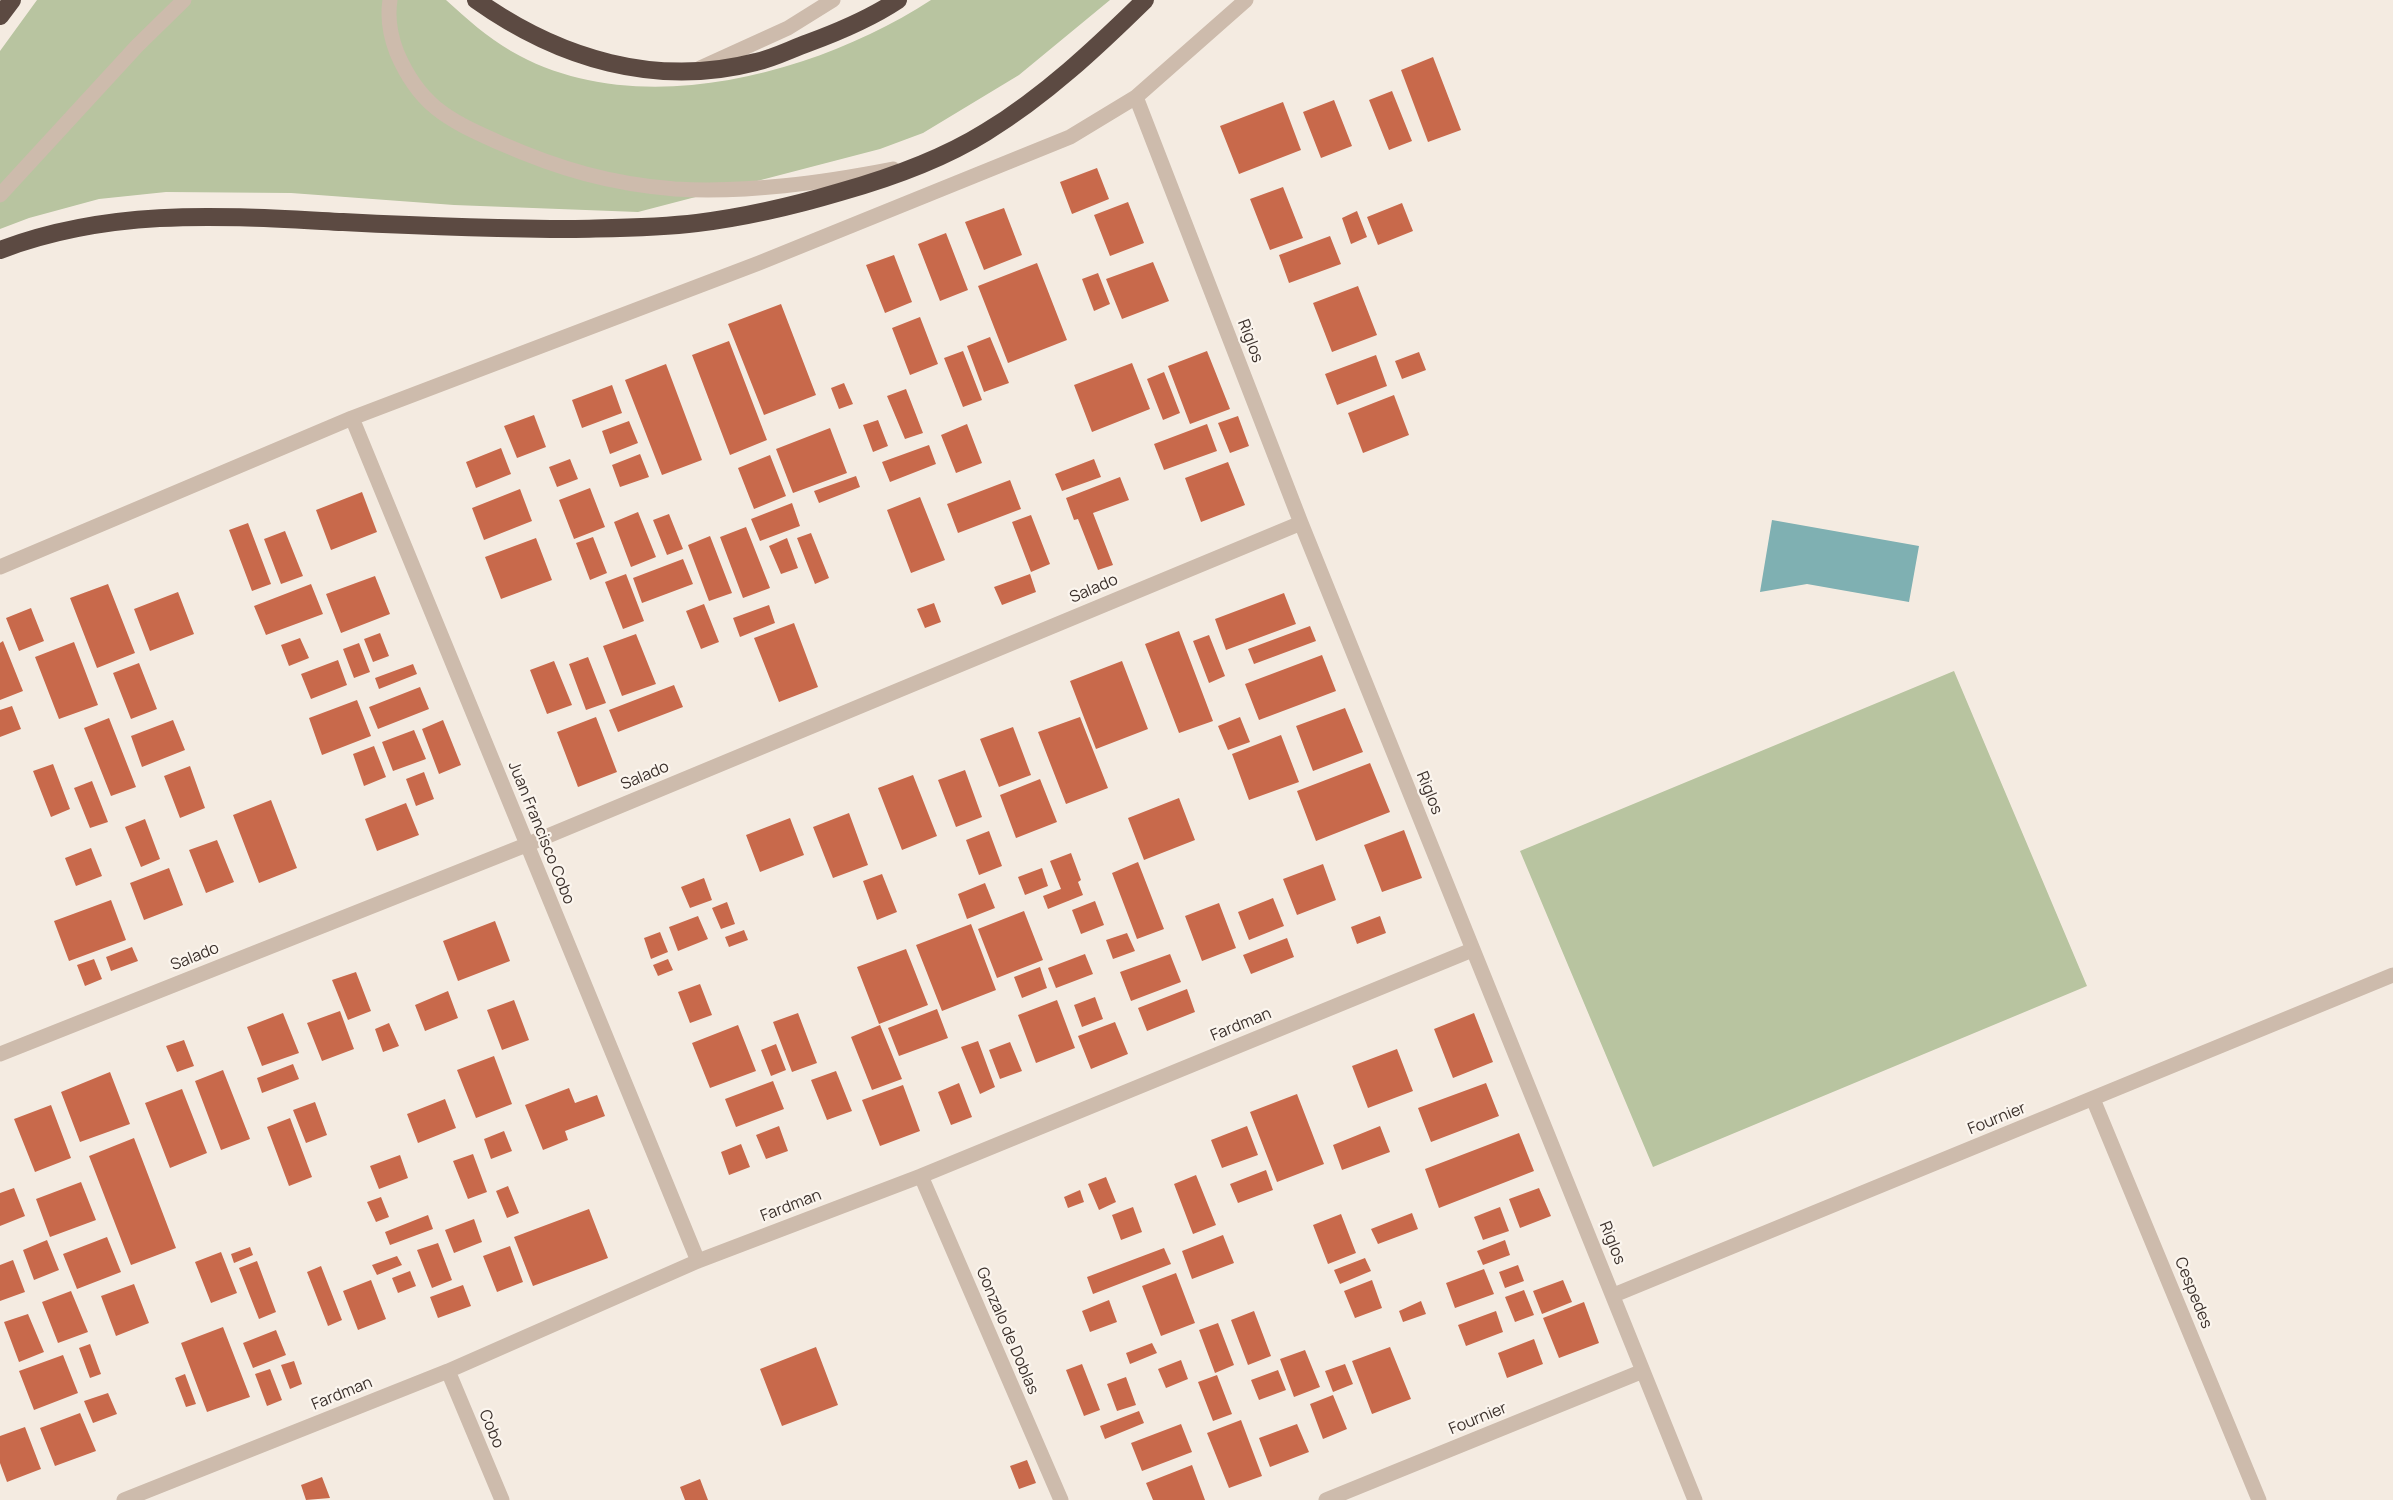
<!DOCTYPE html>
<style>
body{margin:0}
canvas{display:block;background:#f4ebe1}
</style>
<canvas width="2393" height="1500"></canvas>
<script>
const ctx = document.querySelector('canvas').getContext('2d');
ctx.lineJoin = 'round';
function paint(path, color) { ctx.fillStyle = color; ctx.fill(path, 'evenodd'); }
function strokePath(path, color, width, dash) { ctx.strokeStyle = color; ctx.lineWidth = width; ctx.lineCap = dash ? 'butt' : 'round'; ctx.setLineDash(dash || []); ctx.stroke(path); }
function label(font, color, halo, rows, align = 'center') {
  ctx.font = font + ' Manrope,sans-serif'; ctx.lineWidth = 4.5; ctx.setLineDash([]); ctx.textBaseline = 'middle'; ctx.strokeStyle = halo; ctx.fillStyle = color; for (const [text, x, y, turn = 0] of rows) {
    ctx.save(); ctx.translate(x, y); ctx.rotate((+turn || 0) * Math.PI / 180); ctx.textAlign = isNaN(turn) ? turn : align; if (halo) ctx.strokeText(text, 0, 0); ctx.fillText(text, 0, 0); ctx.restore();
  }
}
paint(new Path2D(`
 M37 0H446C467 19 487 37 511 51 636 124 817 74 931 0H1110L1019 75 923 133 880 149 638 212 454 205 291 193 166 192 99 199 29 218 0 229V51Z
 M1954 671 2087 986 1653 1167 1520 851Z`), '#b8c4a0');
paint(new Path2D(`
 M1772 520 1919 546 1909 602 1807 584 1760 592Z`), '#7fb0b2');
paint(new Path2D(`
 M1433 57 1461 130 1428 142 1401 70Z
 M1392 91 1412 141 1389 150 1369 100Z
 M1334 100 1352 146 1321 158 1303 112Z
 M1283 102 1301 150 1239 174 1220 126Z
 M1097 168 1109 199 1072 214 1060 182Z
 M1283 187 1303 238 1270 250 1250 199Z
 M1128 202 1144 243 1110 256 1094 215Z
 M1402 203 1413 231 1378 245 1367 217Z
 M1004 208 1022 255 984 270 965 222Z
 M1357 211 1367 237 1351 244 1342 218Z
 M946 233 968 290 940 301 918 244Z
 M1330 236 1341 264 1289 283 1279 255Z
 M894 255 912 302 885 313 866 265Z
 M1153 262 1169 301 1122 319 1106 279Z
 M1037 263 1067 340 1008 363 978 286Z
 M1098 273 1110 304 1094 311 1082 279Z
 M1358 286 1377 335 1332 352 1313 303Z
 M781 304 816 395 764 415 728 324Z
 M920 317 938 364 910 375 892 328Z
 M990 337 1009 383 984 392 967 346Z
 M729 341 767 440 730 455 692 355Z
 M963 351 982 400 963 407 944 358Z
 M1207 351 1230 409 1190 424 1168 366Z
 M1419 352 1426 370 1402 379 1395 361Z
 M1376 355 1387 386 1337 405 1325 374Z
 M1132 363 1150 409 1092 432 1074 385Z
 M666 364 702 460 662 475 625 380Z
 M1164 372 1180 413 1163 420 1147 379Z
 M844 383 853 404 839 409 831 388Z
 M612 385 622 413 582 428 572 400Z
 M906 389 923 433 905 439 887 396Z
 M1394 395 1409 435 1363 453 1348 413Z
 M534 415 546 447 517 458 504 426Z
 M1238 416 1249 446 1230 453 1218 423Z
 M878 420 888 446 873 452 863 425Z
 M629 421 638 443 610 454 602 431Z
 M967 424 982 463 956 473 941 435Z
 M1207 424 1217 451 1164 470 1154 444Z
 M830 428 847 473 793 493 776 449Z
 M929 445 936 464 890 482 882 462Z
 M501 448 511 474 476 488 466 462Z
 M640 454 649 477 620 487 612 465Z
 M770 455 786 496 754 509 738 468Z
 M570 459 578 479 557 487 549 467Z
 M1094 459 1101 477 1062 491 1055 474Z
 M1228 462 1245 505 1201 522 1185 478Z
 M856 476 860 487 819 503 814 491Z
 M1120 477 1129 500 1093 513 1113 565 1098 570 1078 519 1074 520 1066 498Z
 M1010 480 1021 509 958 533 947 504Z
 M590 488 605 527 574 539 559 500Z
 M520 489 532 521 484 540 472 508Z
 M362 492 377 532 331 550 316 510Z
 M920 497 945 560 911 573 887 510Z
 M792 503 800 526 760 541 751 519Z
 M638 512 656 557 631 567 614 522Z
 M669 514 683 549 667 555 653 520Z
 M1031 515 1050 564 1031 572 1012 522Z
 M248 523 271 584 252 591 229 530Z
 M746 527 770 588 743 598 720 537Z
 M285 531 303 576 281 584 264 539Z
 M811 533 829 578 815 584 797 538Z
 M710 536 732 593 709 601 688 545Z
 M593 537 607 573 590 580 576 543Z
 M536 538 552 580 501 599 485 557Z
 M787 538 798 568 781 574 769 546Z
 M683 559 693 584 642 603 633 578Z
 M626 574 644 621 623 629 605 582Z
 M1030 574 1036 592 1002 605 994 587Z
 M375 576 390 614 341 633 326 594Z
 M108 584 135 653 97 668 70 598Z
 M311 584 323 614 266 635 254 606Z
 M178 592 194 634 150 651 134 609Z
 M1284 593 1296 624 1226 650 1215 619Z
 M934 603 941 622 925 628 917 609Z
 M704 604 719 642 701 649 686 611Z
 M769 605 775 623 740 637 733 618Z
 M31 608 44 641 19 651 6 618Z
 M794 623 818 687 779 702 754 638Z
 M1310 626 1316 641 1254 664 1248 649Z
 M1179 631 1213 721 1179 733 1145 644Z
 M380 633 389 656 373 662 364 639Z
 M636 634 656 684 622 696 603 646Z
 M1209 635 1225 676 1209 683 1193 641Z
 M300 638 309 658 289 666 281 645Z
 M3 641 23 691 0 700V643Z
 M74 642 98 705 59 719 35 657Z
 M359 643 370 672 354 678 343 649Z
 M1322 655 1336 691 1259 720 1245 684Z
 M588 657 606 703 586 710 569 664Z
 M338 660 347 685 311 699 301 674Z
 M554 661 572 705 547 714 530 670Z
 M1122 661 1148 729 1096 749 1070 681Z
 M139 663 157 709 131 719 113 673Z
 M413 664 417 674 379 689 375 678Z
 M674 685 683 707 618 732 609 710Z
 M420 687 429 709 378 729 369 707Z
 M357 700 371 736 322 755 309 718Z
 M12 706 21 729 0 737V710Z
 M1345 708 1363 752 1313 771 1296 726Z
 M596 717 617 772 578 787 557 732Z
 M1080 717 1108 788 1066 804 1038 732Z
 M1240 717 1250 742 1228 750 1218 726Z
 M109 718 136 787 111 796 84 728Z
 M173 720 185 750 142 767 131 736Z
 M443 720 461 765 439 774 422 729Z
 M1013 727 1031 775 999 787 980 739Z
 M414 730 426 759 393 771 382 742Z
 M1281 735 1299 782 1249 800 1232 754Z
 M374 746 386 777 364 786 353 754Z
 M1370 763 1390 812 1316 841 1297 791Z
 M53 764 70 809 51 817 33 771Z
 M190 766 205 808 180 818 164 776Z
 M965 770 982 817 956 827 938 780Z
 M424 772 434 799 416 806 406 779Z
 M913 775 937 836 902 850 878 788Z
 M1040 779 1057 822 1016 838 1000 795Z
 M92 781 108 822 90 828 74 788Z
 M1179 798 1195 840 1144 860 1128 818Z
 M271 800 297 868 259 883 233 815Z
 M406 803 419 835 377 851 365 819Z
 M849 813 868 865 833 878 813 827Z
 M790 818 804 855 760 872 746 835Z
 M145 819 160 859 141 867 125 827Z
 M1404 830 1422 878 1382 892 1364 845Z
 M989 831 1002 866 979 875 966 840Z
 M217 840 234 882 206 893 189 850Z
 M91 848 102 876 76 886 65 858Z
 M1071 853 1081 880 1078 882 1083 895 1048 909 1043 896 1061 889 1050 861Z
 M1138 862 1164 929 1137 939 1112 873Z
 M1323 864 1336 900 1297 915 1283 879Z
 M169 868 183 905 144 920 130 883Z
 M1042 868 1048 886 1025 895 1018 877Z
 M882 874 897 912 877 920 863 881Z
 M704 878 712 900 690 908 681 887Z
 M985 883 995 908 967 919 958 894Z
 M1273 898 1284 926 1249 940 1238 912Z
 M111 900 126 940 69 961 54 921Z
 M1095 901 1104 925 1081 934 1072 910Z
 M727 902 735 924 721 929 712 908Z
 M1219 903 1236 948 1202 961 1185 916Z
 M1024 911 1043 960 997 978 978 929Z
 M698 916 708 939 678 951 669 927Z
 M1380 916 1386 933 1357 944 1351 927Z
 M495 921 510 961 458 981 443 941Z
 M971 924 996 990 942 1011 916 945Z
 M744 930 748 940 729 947 725 937Z
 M660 932 668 952 651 959 644 938Z
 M1127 933 1135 951 1113 959 1106 940Z
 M1287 938 1294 957 1251 974 1243 955Z
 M132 947 138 961 111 971 106 957Z
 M906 949 928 1005 879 1024 857 967Z
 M1085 954 1093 974 1056 988 1048 968Z
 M1170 954 1181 982 1131 1001 1120 972Z
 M94 959 102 979 85 986 77 965Z
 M668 959 673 970 658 976 653 965Z
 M1040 967 1047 988 1022 998 1014 977Z
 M356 972 371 1011 348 1020 332 980Z
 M700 984 712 1015 690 1023 678 992Z
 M1187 989 1195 1012 1147 1031 1138 1008Z
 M448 991 458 1018 425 1031 415 1005Z
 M1095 997 1103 1019 1082 1027 1074 1005Z
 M514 1000 529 1040 502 1050 487 1010Z
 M1057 1000 1075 1048 1036 1063 1018 1015Z
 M937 1009 948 1038 899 1056 888 1028Z
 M340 1011 354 1049 322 1061 307 1023Z
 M283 1013 299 1053 262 1066 247 1027Z
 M798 1013 817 1063 792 1072 773 1022Z
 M1474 1013 1493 1062 1453 1078 1434 1029Z
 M1115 1022 1128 1054 1091 1069 1078 1036Z
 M389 1023 399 1046 383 1052 375 1029Z
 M738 1025 756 1071 710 1088 692 1043Z
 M880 1025 902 1079 872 1090 851 1037Z
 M184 1040 194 1066 177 1072 166 1046Z
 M978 1041 995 1087 980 1094 961 1047Z
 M1010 1042 1022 1071 1000 1079 989 1050Z
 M776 1044 786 1070 771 1076 761 1050Z
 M1397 1049 1413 1091 1368 1108 1352 1066Z
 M494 1056 512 1104 476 1118 457 1070Z
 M293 1064 299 1079 262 1093 257 1078Z
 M223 1070 250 1139 221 1150 195 1081Z
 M836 1071 852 1111 827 1120 811 1080Z
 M110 1072 130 1124 80 1142 61 1092Z
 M773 1081 784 1109 736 1127 725 1099Z
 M959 1083 972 1117 951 1125 938 1092Z
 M1486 1083 1499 1116 1431 1142 1418 1108Z
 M903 1085 920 1131 880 1146 862 1100Z
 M569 1088 575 1103 597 1095 605 1116 565 1131 568 1140 543 1150 525 1105Z
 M182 1089 207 1153 170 1168 145 1103Z
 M1297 1094 1324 1164 1277 1182 1250 1112Z
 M445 1099 456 1128 418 1143 407 1114Z
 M315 1102 327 1135 306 1143 293 1110Z
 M51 1105 71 1158 35 1172 14 1119Z
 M290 1118 312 1177 289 1186 267 1127Z
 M779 1126 788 1151 766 1159 756 1135Z
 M1247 1126 1258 1155 1222 1168 1211 1140Z
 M1380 1126 1390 1152 1342 1170 1333 1145Z
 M504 1131 512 1151 491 1159 484 1139Z
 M1519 1133 1534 1171 1439 1208 1425 1169Z
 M134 1138 176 1248 131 1265 89 1156Z
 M741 1144 750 1167 729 1175 721 1152Z
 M473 1154 487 1192 468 1199 453 1161Z
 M400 1155 408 1178 379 1189 370 1166Z
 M1266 1170 1273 1190 1238 1203 1230 1184Z
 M1196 1175 1216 1225 1193 1234 1174 1184Z
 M1106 1177 1116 1202 1099 1210 1088 1184Z
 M81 1182 96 1220 50 1237 36 1199Z
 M508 1186 519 1213 507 1218 496 1191Z
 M14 1188 25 1216 0 1226V1193Z
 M1539 1188 1551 1216 1520 1228 1509 1199Z
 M1080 1190 1084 1202 1068 1208 1064 1197Z
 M381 1197 389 1217 376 1222 367 1202Z
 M1133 1207 1142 1232 1121 1240 1112 1215Z
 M1500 1207 1509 1231 1483 1240 1474 1217Z
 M589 1209 608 1258 533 1286 514 1237Z
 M1412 1213 1418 1229 1378 1244 1371 1229Z
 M1341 1214 1356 1253 1328 1264 1313 1225Z
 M428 1215 433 1229 390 1245 385 1232Z
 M474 1219 482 1242 454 1253 445 1230Z
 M1223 1235 1234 1263 1192 1279 1182 1251Z
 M107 1237 121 1272 77 1289 63 1254Z
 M47 1240 59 1270 34 1280 23 1250Z
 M1505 1240 1510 1255 1483 1265 1477 1251Z
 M438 1243 452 1280 432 1288 417 1250Z
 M510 1246 523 1282 497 1292 483 1256Z
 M250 1247 253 1255 234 1263 231 1254Z
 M1164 1248 1171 1264 1093 1294 1087 1277Z
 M221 1252 237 1293 211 1303 195 1262Z
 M397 1256 402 1265 377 1275 372 1265Z
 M1365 1258 1371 1271 1340 1284 1334 1270Z
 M13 1260 25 1292 0 1301V1265Z
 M257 1261 276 1312 259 1319 239 1268Z
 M1518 1265 1524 1281 1505 1288 1499 1272Z
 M321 1266 342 1320 328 1326 307 1272Z
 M1484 1269 1494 1294 1455 1308 1446 1283Z
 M410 1271 416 1286 398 1293 392 1278Z
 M1176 1273 1195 1323 1161 1336 1142 1286Z
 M371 1280 386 1319 358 1330 343 1291Z
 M1372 1280 1382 1308 1355 1318 1344 1291Z
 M1563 1280 1572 1302 1542 1314 1533 1291Z
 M134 1284 149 1323 116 1336 101 1296Z
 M463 1285 471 1306 438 1318 430 1297Z
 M1524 1290 1534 1315 1515 1322 1505 1297Z
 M71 1291 88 1332 58 1343 42 1302Z
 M1109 1300 1117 1322 1090 1332 1082 1311Z
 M1421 1301 1426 1314 1403 1322 1399 1311Z
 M1584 1302 1599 1343 1559 1358 1543 1318Z
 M1254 1311 1271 1356 1248 1365 1231 1320Z
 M1496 1311 1503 1332 1466 1346 1458 1325Z
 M28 1314 44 1352 19 1362 4 1322Z
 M1218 1323 1234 1365 1215 1373 1199 1330Z
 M223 1327 250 1397 207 1412 181 1343Z
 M276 1330 286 1355 253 1368 243 1343Z
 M1534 1339 1543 1364 1507 1378 1498 1353Z
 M1152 1343 1157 1353 1130 1364 1126 1353Z
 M90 1344 101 1374 90 1378 79 1348Z
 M816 1347 838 1405 782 1426 760 1369Z
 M1390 1347 1411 1399 1372 1414 1352 1361Z
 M1305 1350 1320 1387 1294 1397 1280 1359Z
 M63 1355 78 1393 34 1410 19 1371Z
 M1181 1360 1188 1379 1166 1388 1158 1369Z
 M294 1361 302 1384 290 1389 281 1365Z
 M1082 1364 1100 1410 1084 1416 1066 1370Z
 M1345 1364 1353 1384 1333 1392 1325 1371Z
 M270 1369 282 1400 267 1406 255 1374Z
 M1278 1370 1286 1390 1259 1400 1251 1380Z
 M185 1374 196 1404 186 1407 175 1378Z
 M1217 1375 1232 1414 1213 1421 1198 1382Z
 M1126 1377 1136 1405 1117 1411 1107 1384Z
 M108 1393 117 1414 93 1423 84 1401Z
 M1333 1395 1347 1429 1323 1439 1310 1404Z
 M1139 1411 1144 1423 1105 1439 1100 1426Z
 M80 1413 96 1451 55 1466 40 1428Z
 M1241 1420 1262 1476 1229 1488 1207 1433Z
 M1181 1424 1192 1452 1142 1471 1131 1443Z
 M1297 1424 1309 1452 1270 1467 1259 1438Z
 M25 1427 41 1469 7 1482 0 1463V1436Z
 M1027 1460 1036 1483 1019 1489 1010 1466Z
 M1192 1465 1205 1500H1153L1146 1483Z
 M322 1477 330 1498 306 1500 301 1485Z
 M700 1479 708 1500H685L680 1487Z`), '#c8694b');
strokePath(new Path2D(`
 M390 0C387 19 390 35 397 53 406 74 419 94 436 108 456 124 478 133 500 143 559 169 611 184 675 189 748 193 821 183 893 169
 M700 68 788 28 833 0
 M1136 97 1301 523 1695 1500
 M0 195 137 46 184 0
 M352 418 698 1261
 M0 567 352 418 759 263 1070 137 1136 97 1246 0
 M0 1054 526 845 1301 523
 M2093 1099 2259 1500
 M921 1176 1061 1500
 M1614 1295 2393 975
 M448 1371 502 1500
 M124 1500 448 1371 698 1261 921 1176 1472 950
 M1326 1500 1643 1371`), '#cdbbac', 15);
strokePath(new Path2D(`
 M476 0C559 59 656 88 756 62 774 58 791 49 808 43 838 32 871 18 898 0
 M0 16 12 0
 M0 250C113 207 225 216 343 222 421 226 497 229 575 229 615 228 657 228 697 223 745 217 793 206 840 192 890 178 941 160 986 132 1045 96 1096 48 1145 0`), '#5c4a42', 18);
label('16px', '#3b302b', '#fbf5ee', [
 ["Riglos",1250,341,69],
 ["Salado",1094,589,-23],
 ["Salado",645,776,-23],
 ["Riglos",1429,793,68],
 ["Juan Francisco Cobo",541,833,68],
 ["Salado",195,957,-22],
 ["Fardman",1241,1025,-22],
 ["Fournier",1997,1119,-22],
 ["Fardman",791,1206,-21],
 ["Riglos",1612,1243,68],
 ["Cespedes",2193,1293,68],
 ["Gonzalo de Doblas",1007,1331,67],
 ["Fardman",342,1394,-22],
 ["Fournier",1478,1419,-22],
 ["Cobo",491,1429,67]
]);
</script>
